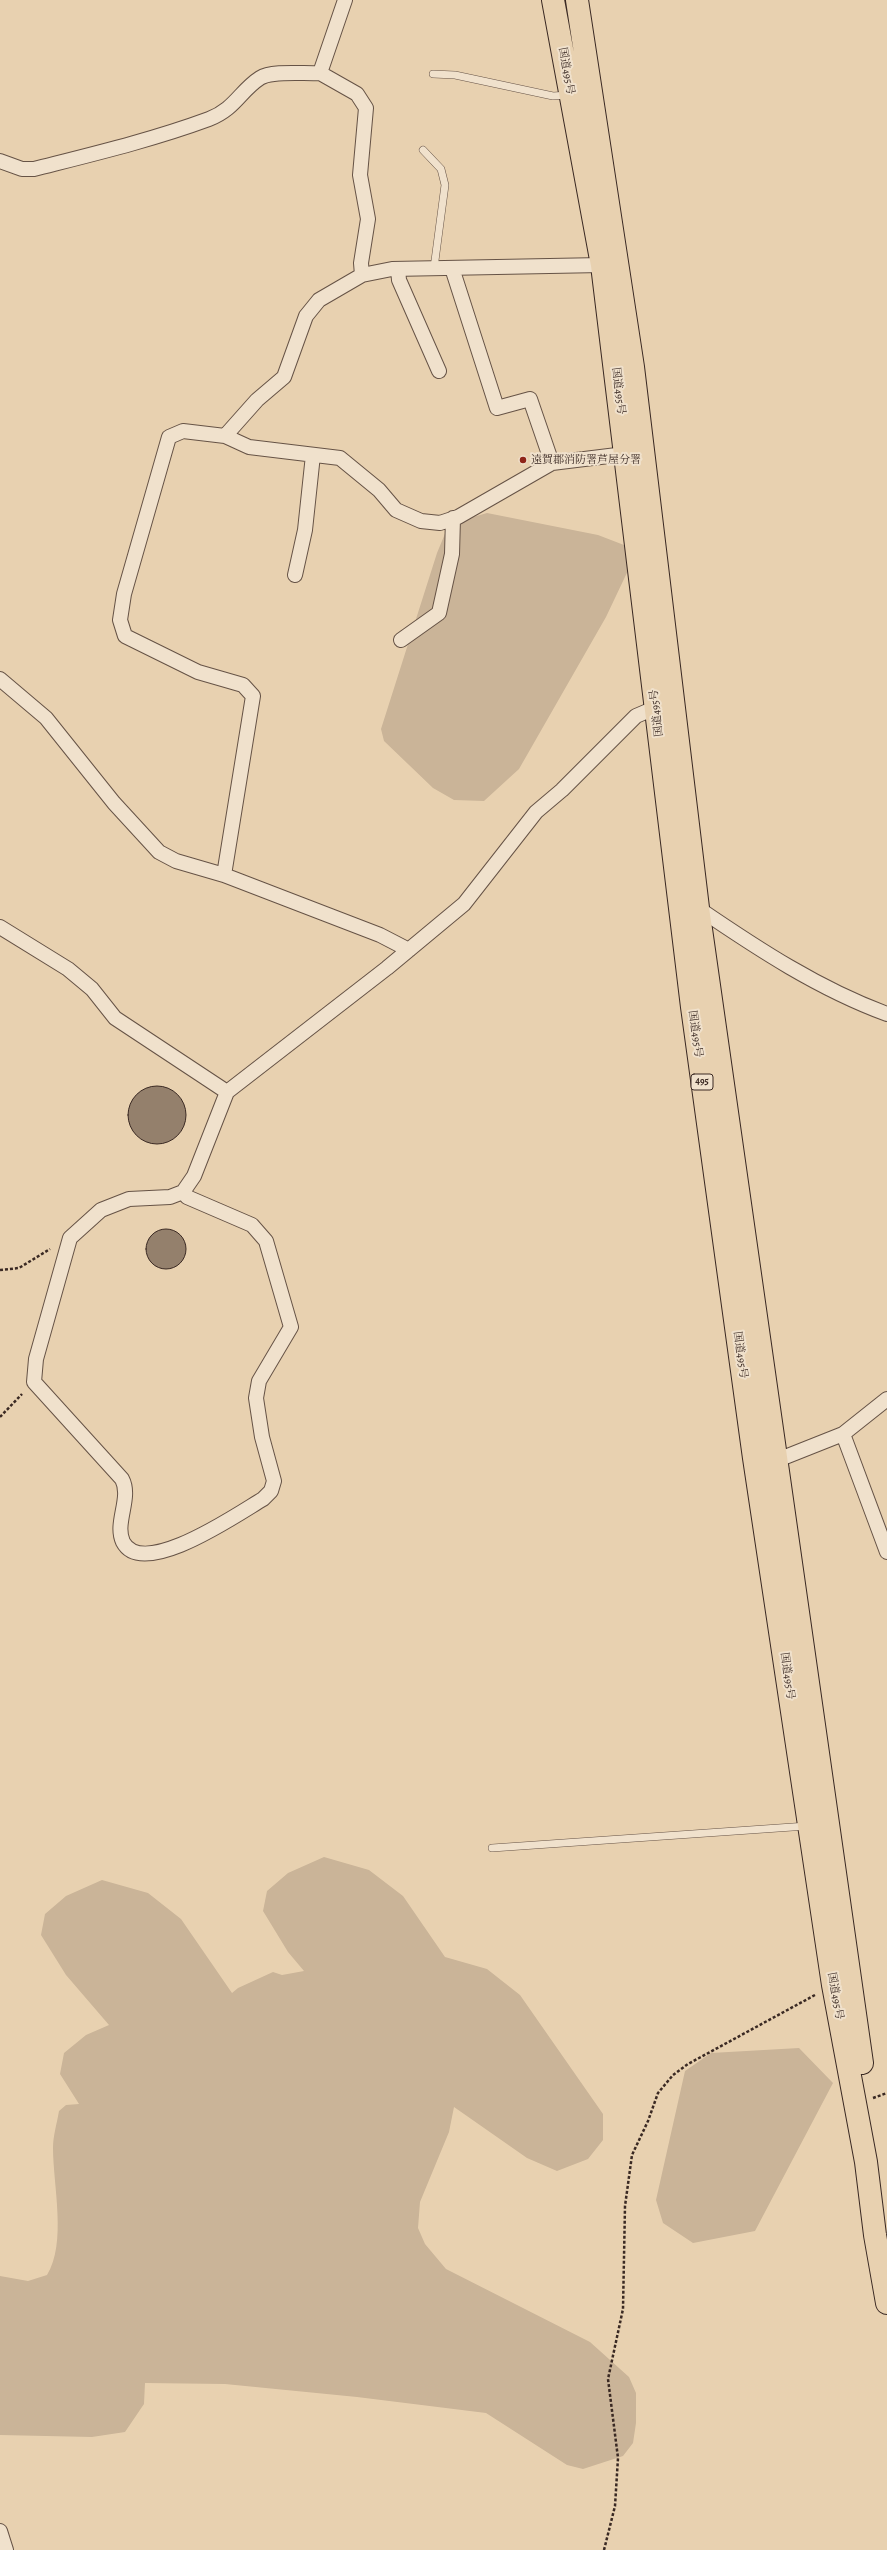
<!DOCTYPE html>
<meta charset="utf-8">
<style>
body{margin:0}
canvas{display:block;background:#e8d1b0}
</style>
<canvas width="887" height="2550"></canvas>
<script>
const ctx = document.querySelector('canvas').getContext('2d');
ctx.lineJoin = 'round';
function paint(path, color) { ctx.fillStyle = color; ctx.fill(path, 'evenodd'); }
function strokePath(path, color, width, dash) { ctx.strokeStyle = color; ctx.lineWidth = width; ctx.lineCap = dash ? 'butt' : 'round'; ctx.setLineDash(dash || []); ctx.stroke(path); }
function label(font, color, halo, rows, align = 'center') {
  ctx.font = font + ' Alegreya,"Noto Serif JP",serif'; ctx.lineWidth = 4; ctx.setLineDash([]); ctx.textBaseline = 'middle'; ctx.strokeStyle = halo; ctx.fillStyle = color; for (const [text, x, y, turn = 0] of rows) {
    ctx.save(); ctx.translate(x, y); ctx.rotate((+turn || 0) * Math.PI / 180); ctx.textAlign = isNaN(turn) ? turn : align; if (halo) ctx.strokeText(text, 0, 0); ctx.fillText(text, 0, 0); ctx.restore();
  }
}
paint(new Path2D(`
 M487 513 598 535 624 545 633 560 606 617 519 769 484 801 454 800 433 788 384 741 381 729 437 553 449 524Z
 M324 1857 369 1870 403 1896 445 1957 487 1969 520 1995 603 2114V2140L588 2159 557 2171 527 2158 454 2107 449 2132 420 2202 418 2228 425 2244 446 2269 590 2342 629 2377 636 2393V2423L633 2443 623 2456 583 2469 567 2465 486 2413 357 2397 225 2384 145 2383 144 2404 125 2432 92 2437 0 2435V2276L28 2281 47 2275C67 2243 53 2185 53 2148 53 2136 57 2123 59 2111L66 2105 79 2104 60 2074 64 2053 86 2035 109 2025 66 1975 41 1935 45 1914 66 1896 102 1880 148 1893 181 1919 232 1993 238 1988 273 1972 282 1975 304 1971 288 1952 263 1911 267 1891 288 1873Z
 M799 2048 833 2083 755 2231 693 2243 663 2223 656 2200 685 2071 711 2053Z`), '#cab498');
const building = new Path2D(`
 M128 1115a29 29 0 1 1 58 0a29 29 0 1 1-58 0Z
 M146 1249a20 20 0 1 1 40 0a20 20 0 1 1-40 0Z`);
paint(building, '#94806c');
strokePath(building, '#3a2923', 1);
const service = new Path2D(`
 M433 74 455 75 553 96 569 95
 M423 150 441 169 445 185 434 268
 M492 1848 807 1826`);
const minor = new Path2D(`
 M320 73 357 94 366 108 360 175 368 219 361 263 362 275
 M0 161 22 169H34C93 154 152 140 209 119 235 109 240 91 260 78 272 70 305 74 320 73L345 0
 M452 268 497 408 530 399 552 463
 M398 269 399 280 439 371
 M225 436 249 447 340 458 379 490 396 510 421 521 440 523 458 517 552 463 625 454
 M295 575 305 530 313 455
 M401 640 439 613 452 554 453 518
 M0 679 46 718 114 803 159 852 176 861 224 875 380 935 409 950
 M224 875 253 696 243 685 198 672 125 636 120 620 124 594 169 437 183 431 225 436 257 400 284 377 306 316 319 300 362 275 392 269 602 265
 M698 908C758 949 819 989 887 1014
 M0 927 68 969 92 989 115 1018 227 1092
 M183 1192 187 1197 252 1225 266 1241 291 1327 259 1381 256 1398 262 1437 274 1481 271 1491 263 1499C239 1513 143 1580 123 1542 114 1523 132 1498 122 1479L34 1382 36 1359 70 1238 101 1210 129 1199 170 1197 183 1192 194 1176 227 1092 387 968 464 904 536 812 562 790 636 716 657 707
 M843 1434 887 1552
 M775 1461 843 1434 887 1399
 M0 2531 6 2550`);
const trunk = new Path2D(`
 M553 0 602 265 692 1007 754 1458 833 1985 866 2162 875 2235 887 2303
 M577 0 633 367 698 908 862 2063`);
strokePath(service, '#665346', 8);
strokePath(minor, '#665346', 16);
strokePath(trunk, '#3a2923', 24);
strokePath(new Path2D(`
 M0 1270 19 1268 50 1249
 M0 1417 22 1394
 M873 2098 887 2093
 M604 2550 615 2506 618 2458 608 2379 623 2309 625 2206 632 2155 648 2121 658 2093 673 2075 688 2064 815 1995`), '#3a2923', 2.5, [3, 2]);
strokePath(service, '#f0e1cc', 7);
strokePath(minor, '#f0e1cc', 14);
strokePath(trunk, '#e8d1b0', 22);
for (const [x, y, r, color] of [
 [523,460,4,"#8f2418"]
]) { const dot = new Path2D(); dot.arc(x, y, r, 0, 2 * Math.PI); ctx.fillStyle = color; ctx.fill(dot); strokePath(dot, '#f0e1cc', 1.5); }
for (const [x, y, w] of [
 [702,1082,22]
]) { const box = new Path2D(); box.roundRect(x - w / 2, y - 8, w, 16, 3); ctx.fillStyle = '#f0e1cc'; ctx.fill(box); strokePath(box, '#3a2923', 1); }
label('bold 10px', '#3a2923', null, [
 ["495",702,1082]
]);
label('11px', '#3a2923', '#f0e1cc', [
 ["国道495号",566,71,80],
 ["国道495号",618,391,83],
 ["国道495号",657,713,-97],
 ["国道495号",695,1034,82],
 ["国道495号",740,1355,82],
 ["国道495号",787,1676,82],
 ["国道495号",835,1996,80]
]);
label('11px', '#3a2923', '#f0e1cc', [
 ["遠賀郡消防署芦屋分署",531,460]
], 'left');
</script>
